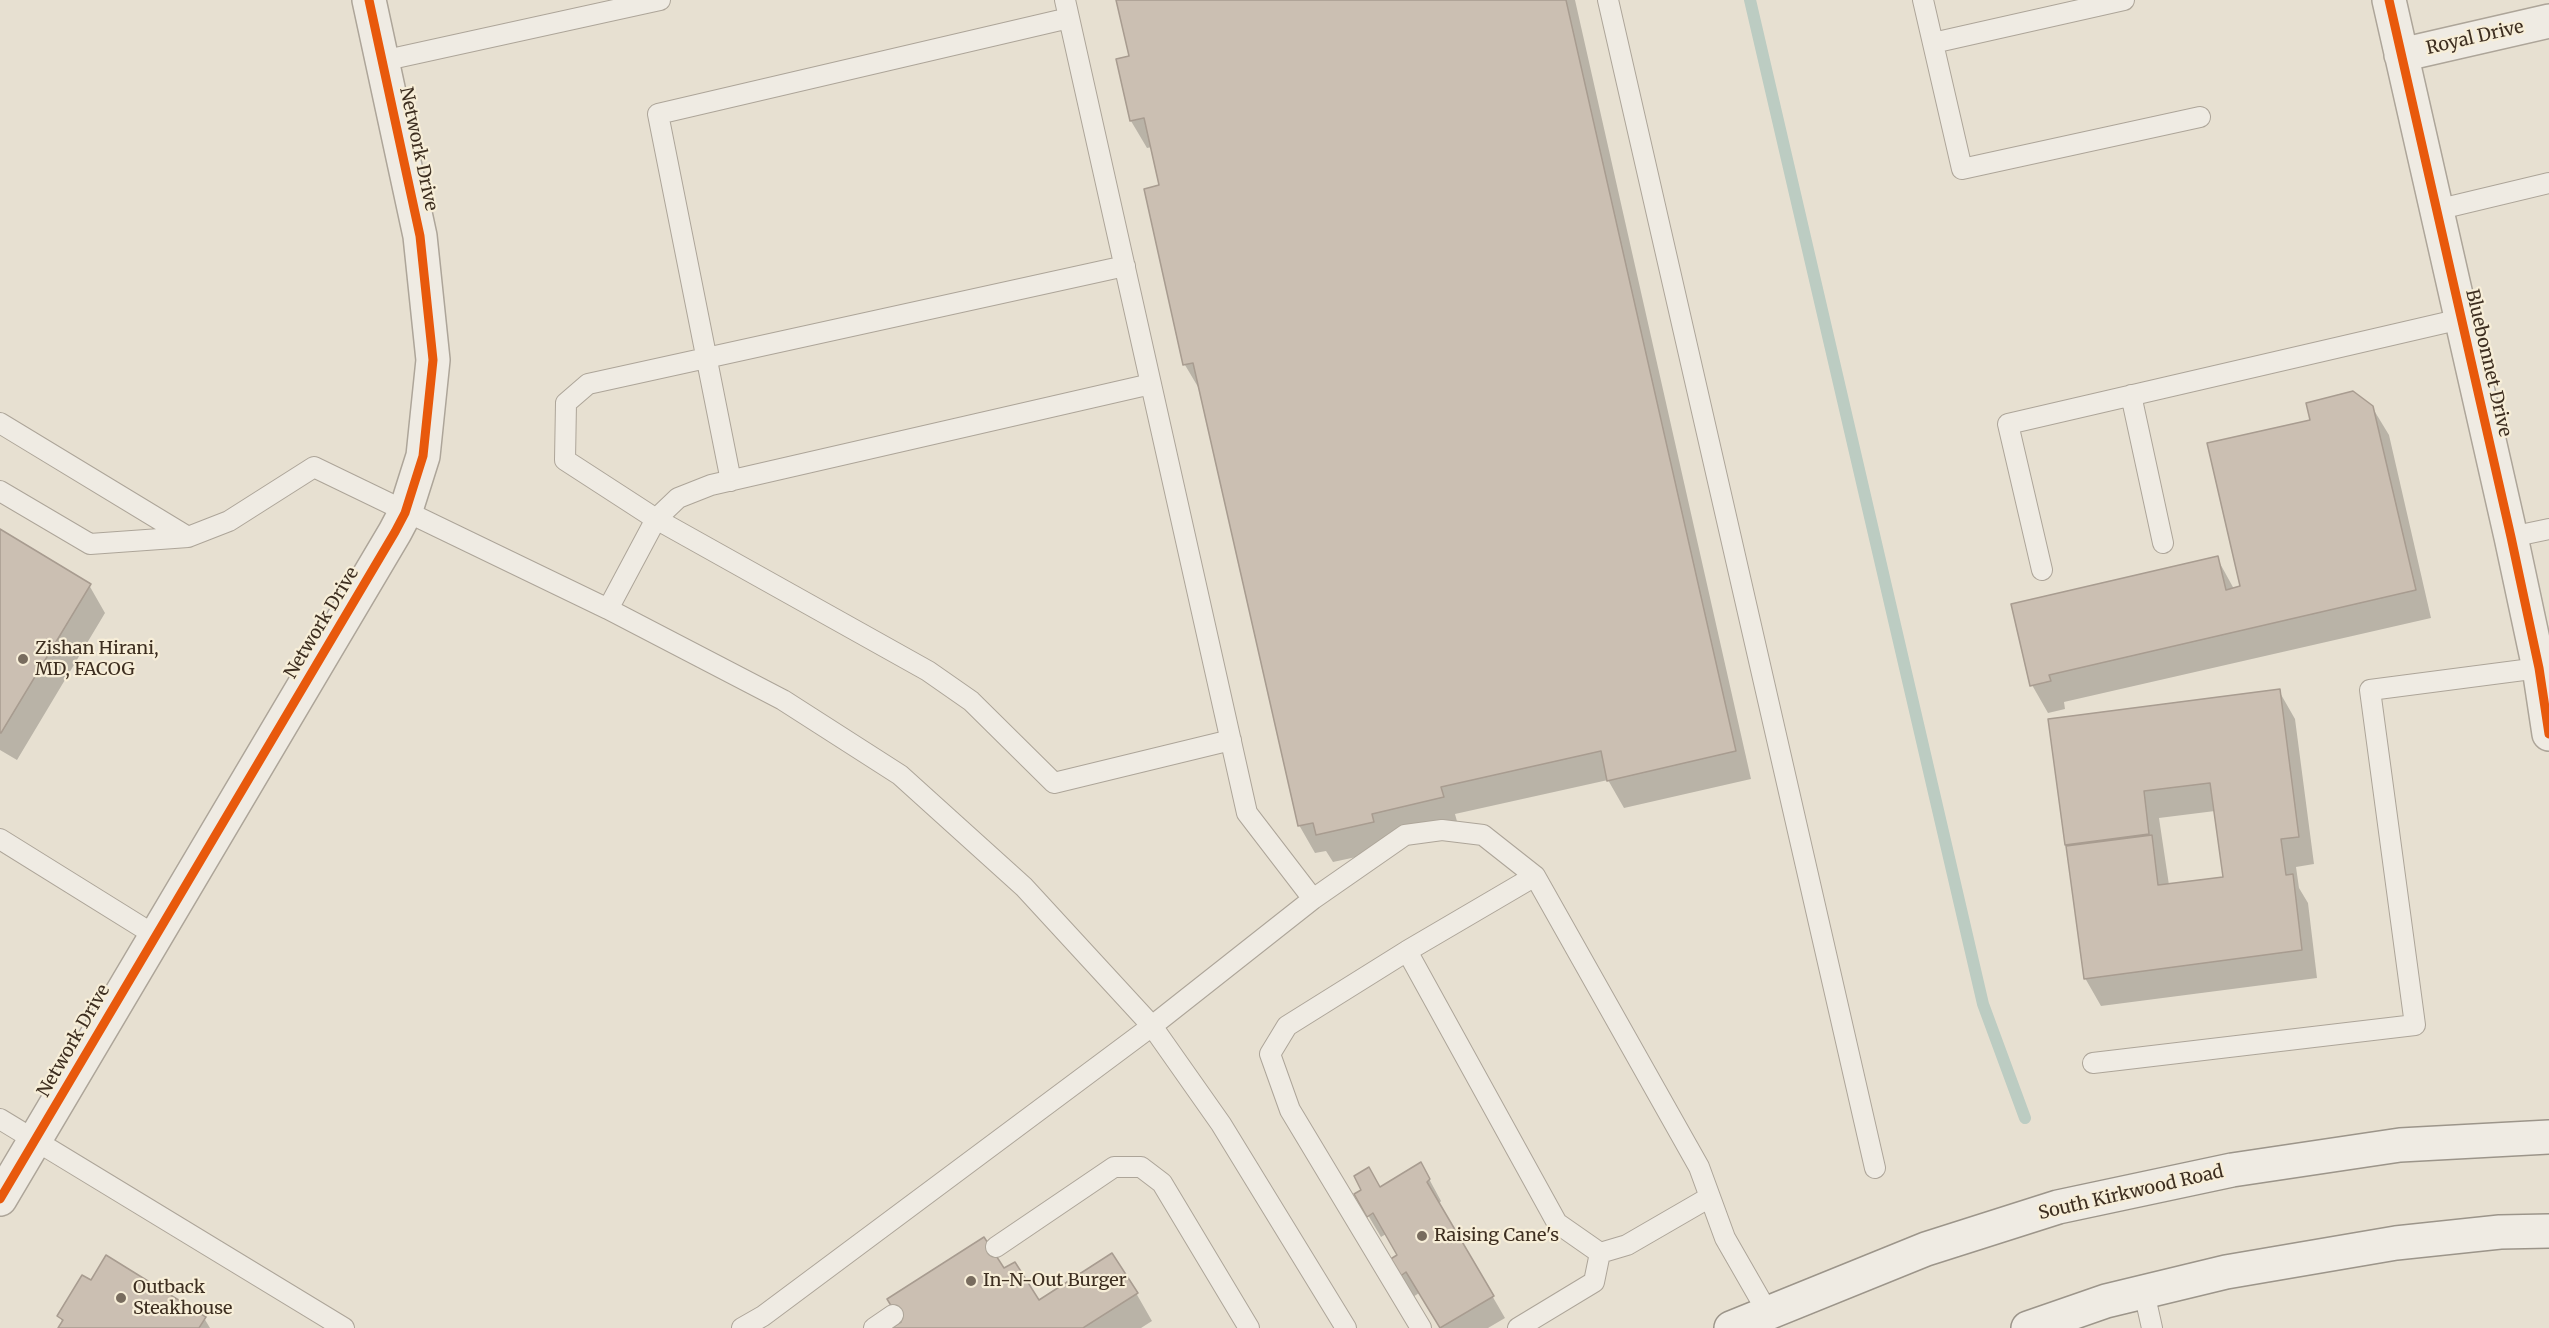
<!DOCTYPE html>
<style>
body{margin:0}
canvas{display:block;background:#e7e0d1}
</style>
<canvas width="2549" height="1328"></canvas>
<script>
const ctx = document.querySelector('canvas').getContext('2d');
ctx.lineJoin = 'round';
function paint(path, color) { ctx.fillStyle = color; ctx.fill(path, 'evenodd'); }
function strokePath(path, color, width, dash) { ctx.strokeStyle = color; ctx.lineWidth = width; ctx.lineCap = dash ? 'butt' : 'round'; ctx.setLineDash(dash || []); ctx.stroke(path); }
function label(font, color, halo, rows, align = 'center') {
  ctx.font = font + ' Merriweather,serif'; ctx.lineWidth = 4.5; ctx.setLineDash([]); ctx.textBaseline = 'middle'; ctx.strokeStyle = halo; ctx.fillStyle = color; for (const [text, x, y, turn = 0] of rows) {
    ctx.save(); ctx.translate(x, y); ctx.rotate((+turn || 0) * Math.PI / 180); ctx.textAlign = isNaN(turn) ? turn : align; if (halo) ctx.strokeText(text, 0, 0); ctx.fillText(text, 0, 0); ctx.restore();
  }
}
paint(new Path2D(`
 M1117 0H1575L1751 779 1624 808 1608 780 1455 814 1458 825 1389 850 1333 862 1326 851 1315 853 1299 825 1201 392 1185 365 1161 186 1152 147 1147 148 1131 121 1130 57Z
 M2372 407 2389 435 2431 618 2064 702 2065 709 2048 713 2032 685 2217 558 2234 589 2242 587Z
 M0 531 89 585 105 613 17 760 0 750Z
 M2279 691 2295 719 2314 864 2296 867 2299 888 2308 903 2317 978 2101 1006 2085 978 2050 721ZM2215 811 2224 878 2169 885 2159 818Z
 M1421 1164 1441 1201 1439 1204 1505 1318 1488 1328H1440L1419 1293 1413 1297 1391 1260 1399 1256 1386 1234 1381 1237 1356 1195 1380 1189Z
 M1004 1271 1039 1302 1136 1293 1152 1321 1141 1328H894Z
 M91 1282 204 1318 210 1328H60L63 1323 59 1316Z`), '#0003');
strokePath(new Path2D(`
 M1750 0 1983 1004 2025 1118`), '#bcccc2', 12);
const building = new Path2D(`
 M1116 0H1566L1736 751 1607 781 1601 751 1441 787 1444 797 1372 814 1374 822 1316 835 1313 823 1298 826 1193 363 1183 365 1144 189 1159 185 1144 118 1130 121 1116 59 1129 56Z
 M2353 391 2373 406 2416 590 2049 675 2051 681 2030 686 2011 604 2218 556 2226 590 2240 586 2207 443 2310 420 2306 403Z
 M0 529 91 584 1 733H0Z
 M2280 689 2299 837 2281 839 2286 875 2293 874 2302 950 2084 979 2066 846 2152 835 2158 885 2223 877 2210 783 2144 791 2149 834 2065 845 2048 719Z
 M1421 1162 1430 1179 1427 1182 1494 1296 1440 1328 1406 1272 1399 1277 1389 1260 1397 1255 1373 1213 1367 1217 1354 1194 1361 1190 1354 1176 1369 1167 1380 1187Z
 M984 1237 1004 1268 1015 1262 1039 1300 1112 1253 1138 1293 1083 1328H891L901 1322 887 1299Z
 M106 1255 206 1317 199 1328H58L63 1320 57 1316 82 1275 91 1280Z`);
paint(building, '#cbbfb2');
strokePath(building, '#a89c90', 1.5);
const lane = new Path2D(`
 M1065 0 1247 813 1313 899
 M1608 0 1875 1168
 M1923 0 1962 169 2200 117
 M1933 43 2124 0
 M382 61 660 0
 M2436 210 2549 183
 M1125 266 588 384 566 403 565 460 656 519 928 671 971 701 1054 783 1231 740
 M2131 395 2163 543
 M0 423 188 537 229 521 314 467 608 609 783 700 900 775 1024 887 1152 1026 1221 1124 1346 1328
 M731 481 658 114 1069 18
 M0 491 90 544 188 537
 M2511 537 2549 529
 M2042 570 2008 424 2461 319
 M608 609 656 519 678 498 711 485 1151 384
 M0 839 156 936
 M1535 876 1407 951 1557 1223 1600 1253 1627 1245 1710 1197
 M1407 951 1287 1026 1270 1054 1290 1110 1421 1328
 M2093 1063 2415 1025 2370 690 2539 668
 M0 1119 344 1328
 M996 1247 1114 1167H1141L1162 1183 1249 1328
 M2144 1292 2152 1328
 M742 1328 763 1316 1152 1026 1313 899 1405 835 1442 830 1483 835 1535 876 1699 1167 1725 1238 1768 1313
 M874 1328 893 1315
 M1518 1328 1594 1282 1600 1253`);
const street = new Path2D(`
 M2389 0 2511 537 2539 668 2549 734
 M2401 55 2549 21
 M0 1199 395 532 405 513 423 456 433 360 420 236 369 0`);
const secondary = new Path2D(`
 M1731 1328 1926 1249 2058 1207 2232 1170 2400 1145 2549 1137
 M2028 1328 2106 1301 2226 1272 2396 1243 2500 1232 2549 1231`);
strokePath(lane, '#ada599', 22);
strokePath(street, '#ada599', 36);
strokePath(secondary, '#9c958a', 36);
strokePath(lane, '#efebe3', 20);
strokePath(street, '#efebe3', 33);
strokePath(secondary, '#efebe3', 33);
strokePath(new Path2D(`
 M2389 0 2511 537 2539 668 2549 734
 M0 1199 395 532 405 513 423 456 433 360 420 236 369 0`), '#e8590c', 9);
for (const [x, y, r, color] of [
 [23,659,6,"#786c5e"],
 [1422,1236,6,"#786c5e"],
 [971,1281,6,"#786c5e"],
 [121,1298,6,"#786c5e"]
]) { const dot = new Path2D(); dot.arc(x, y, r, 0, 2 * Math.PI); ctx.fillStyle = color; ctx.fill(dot); strokePath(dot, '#f7eed8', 2); }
label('18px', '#3d2e20', '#f7eed8', [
 ["Royal Drive",2475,38,-13],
 ["Network Drive",418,149,78],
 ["Bluebonnet Drive",2488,363,77],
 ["Network Drive",322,623,-59],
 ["Network Drive",74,1041,-60],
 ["South Kirkwood Road",2131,1193,-13]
]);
label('18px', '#3d2e20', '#f7eed8', [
 ["Zishan Hirani,",35,649],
 ["MD, FACOG",35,670],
 ["Raising Cane's",1434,1236],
 ["In-N-Out Burger",983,1281],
 ["Outback",133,1288],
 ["Steakhouse",133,1309]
], 'left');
</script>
